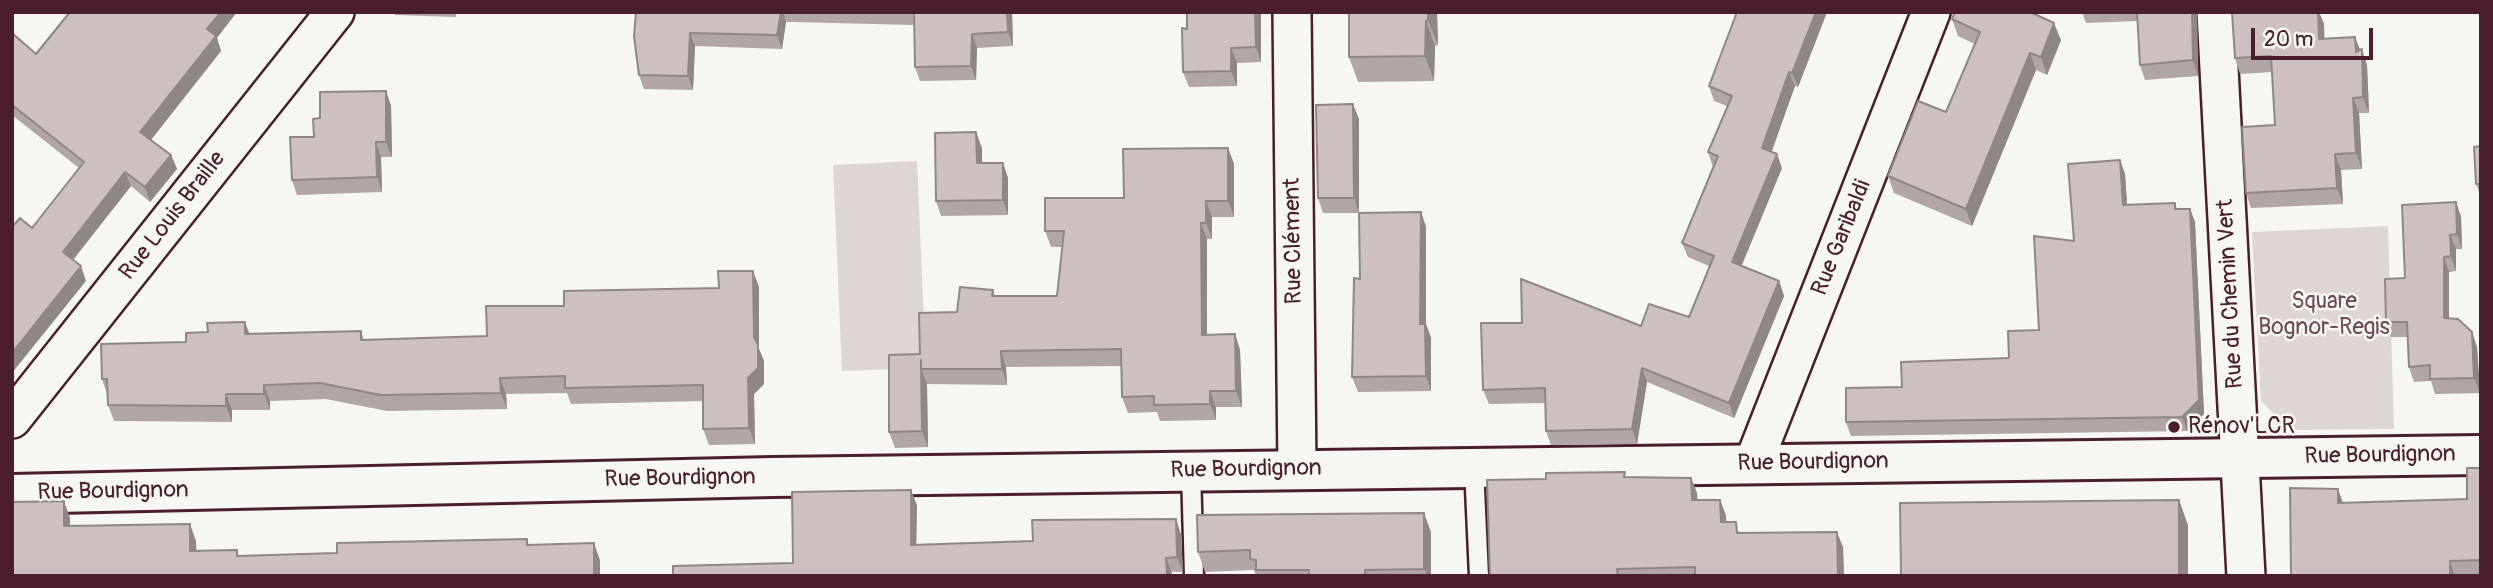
<!DOCTYPE html>
<meta charset="utf-8">
<style>
body{margin:0}
#map{position:relative;width:2493px;height:588px;overflow:hidden;background:#f6f6f2;font-family:Pangolin,sans-serif}
canvas{display:block}
.frame{position:absolute;inset:0;border:14px solid #4a1f2b;pointer-events:none}
.scale{position:absolute;left:2251px;top:28px;width:122px;height:32px;box-sizing:border-box;border:4px solid #4a1f2b;border-top:0;padding-left:9px;font-size:21px;line-height:24px;white-space:nowrap;color:#4a1f2b;-webkit-text-stroke:5px #f6f6f2;paint-order:stroke}
</style>
<div id="map">
<canvas width="2493" height="588"></canvas>
<div class="frame"></div>
<div class="scale">20 m</div>
</div>
<script>
const ctx = document.querySelector('canvas').getContext('2d');
ctx.lineJoin = 'round';
function paint(path, color) { ctx.fillStyle = color; ctx.fill(path, 'evenodd'); }
function strokePath(path, color, width, dash) { ctx.strokeStyle = color; ctx.lineWidth = width; ctx.lineCap = dash ? 'butt' : 'round'; ctx.setLineDash(dash || []); ctx.stroke(path); }
function label(font, color, halo, rows, align = 'center') {
  ctx.font = font + ' Pangolin,sans-serif'; ctx.lineWidth = 5; ctx.setLineDash([]); ctx.textBaseline = 'middle'; ctx.strokeStyle = halo; ctx.fillStyle = color; for (const [text, x, y, turn = 0] of rows) {
    ctx.save(); ctx.translate(x, y); ctx.rotate((+turn || 0) * Math.PI / 180); ctx.textAlign = isNaN(turn) ? turn : align; if (halo) ctx.strokeText(text, 0, 0); ctx.fillText(text, 0, 0); ctx.restore();
  }
}
paint(new Path2D(`
 M917 161 926 368 842 371 833 165Z
 M2388 226 2394 429 2291 430 2261 401 2252 232Z`), '#ddd6d5');
const service = new Path2D(`
 M1474 467 1479 576
 M1191 471 1194 576`);
const minor = new Path2D(`
 M1292 12 1297 469
 M2216 12 2246 576
 M12 419 335 12
 M1753 464 1931 12`);
const tertiary = new Path2D(`
 M12 494 773 477 2481 455`);
strokePath(service, '#4a1f2b', 23);
strokePath(minor, '#4a1f2b', 42);
strokePath(tertiary, '#4a1f2b', 44);
strokePath(service, '#f6f6f2', 18);
strokePath(minor, '#f6f6f2', 37);
strokePath(tertiary, '#f6f6f2', 38);
paint(new Path2D(`
 M394 12H456V17L395 15Z
 M636 12H1012L1013 46 977 48 976 80 920 81 915 67 914 25 794 22H786L782 49 695 46 693 90 644 89 639 75Z
 M1261 12V62L1237 63V86L1189 87 1183 72 1187 29Z
 M1437 12 1438 45 1435 46 1434 81 1358 82 1349 57Z
 M1827 12 1798 87 1795 86 1771 152 1782 168 1741 266 1779 281 1784 296 1734 418 1647 382 1637 444 1551 445 1546 431 1545 403 1489 404 1483 390 1641 326 1689 317 1709 266 1688 257 1682 243 1713 167 1708 152 1727 106 1714 101 1709 86Z
 M2082 12H2197L2198 76 2145 80 2140 65 2138 21 2086 23Z
 M2232 12H2319L2324 24V39L2360 50 2367 65 2369 113H2359L2362 169 2341 170 2343 204 2251 208 2246 193 2275 125 2272 72 2240 74 2235 58Z
 M1952 19 2061 40 2047 75 2036 70 1972 226 1894 193 1888 176 1946 112 1975 44 1958 36Z
 M12 33 36 54 217 38 221 51 151 140 171 155 177 169 150 202 131 186 73 260 86 281 32 228 79 168 12 115Z
 M386 91 391 106 392 157H381L382 192 297 195 292 180 314 137 320 118Z
 M1359 119V213H1323L1318 198Z
 M2481 146V197L2476 184Z
 M982 148V163H1003L1008 178V215L941 216 936 201Z
 M1228 148 1234 164V217H1212V239H1207V334H1235L1240 350 1242 407H1216V420L1160 421 1157 412 1128 413 1122 397 1121 366 1006 367 1007 385 927 384 928 447 895 448 889 432 920 354 957 312 993 290 995 296H1057L1062 247H1051L1045 231 1124 198Z
 M2120 160 2125 174 2127 205 2175 203 2177 209H2190L2195 222 2204 414 2187 431 1851 436 1846 422 1902 387 2009 358 2039 330 2074 241Z
 M2456 202 2461 217 2462 249H2456V271L2449 272V318L2472 332 2477 347 2480 393 2435 394 2431 381 2414 382 2409 367 2408 337H2391L2386 322 2405 278Z
 M1421 212 1426 227V324L1431 338V391L1358 392 1352 377 1360 279Z
 M759 287V349L764 361V384L754 394 755 444 709 445 703 429V401L571 404 567 393 506 394 507 409 387 411 326 399 270 401V410H232V422L114 421 108 405 107 394 102 379 186 342 249 334 361 331 364 340 487 336 564 306Z
 M2481 468V575L2455 576H2291L2338 489 2343 503 2467 499Z
 M1627 477 1691 478 1697 493V500H1720L1726 516V522L1741 533 1843 547 1844 576H1490Z
 M917 505 916 545 1033 541 1176 519 1181 535 1183 572 793 563Z
 M1431 532V576H1256L1254 570 1205 572 1198 552Z`), '#afa6a5');
paint(new Path2D(`
 M221 12H237L217 38 221 51 146 146 140 132 207 29Z
 M781 12H783L786 22 782 49 777 35Z
 M1007 12H1012L1013 46 1008 32Z
 M1255 12H1261V62L1256 47Z
 M1428 12H1437L1438 45 1428 20Z
 M1816 12H1827L1798 87 1792 73Z
 M2192 12H2197L2198 76 2193 60Z
 M2318 12H2319L2324 24 2325 55 2319 39Z
 M1426 21 1435 46 1434 81 1425 56Z
 M2054 23 2061 40 2047 75 2041 57Z
 M690 33 695 46 693 90 688 76Z
 M972 34 977 48 976 80 971 66Z
 M2355 37 2361 52H2356Z
 M1231 48 1237 63V86L1231 71Z
 M2362 49 2367 65 2369 113 2363 97Z
 M2030 53 2036 70 1972 226 1966 209Z
 M1789 72 1795 86 1768 162 1762 148Z
 M386 91 391 106 392 157 386 142Z
 M2353 98 2359 113 2362 169 2356 153Z
 M1353 104 1359 119V213L1354 198Z
 M976 132 982 148V178L977 163Z
 M376 142 381 157 382 192 377 177Z
 M1228 148 1234 164V217L1228 201Z
 M1777 154 1782 168 1737 277 1732 262Z
 M2335 154 2341 170 2343 204 2337 188Z
 M171 155 177 169 150 202 145 187Z
 M2120 160 2125 174 2128 219 2123 205Z
 M1003 163 1008 178V215L1003 200Z
 M125 172 131 186 68 266 63 252Z
 M1206 201 1212 217V239L1206 223Z
 M2456 202 2461 217 2462 249 2457 234Z
 M2190 209 2195 222 2204 414 2187 431 2182 417Z
 M1421 212 1426 227V324L1431 338V391L1426 376 1420 324Z
 M1201 223 1207 239V351L1202 335Z
 M2450 235 2456 249V271L2451 256Z
 M2444 257 2449 272V333L2444 318Z
 M81 266 86 281 12 373V353Z
 M753 271 759 287V349L764 361V384L754 394 755 444 749 428 748 378 754 337Z
 M1779 281 1784 296 1734 418 1729 403Z
 M245 322 251 338 245 334Z
 M2472 332 2477 347 2480 393 2474 378Z
 M1235 334 1240 350 1242 407 1236 391Z
 M1001 351 1006 367 1007 385 1002 369Z
 M1642 368 1647 382 1637 444 1632 429Z
 M921 369 927 384 928 447 922 431Z
 M500 378 506 394 507 409 501 393Z
 M264 385 270 401V410L264 394Z
 M1210 391 1216 407V420L1210 404Z
 M226 394 232 410V422L226 406Z
 M1691 478 1697 493 1698 516 1692 500Z
 M2338 489 2343 504 2338 503Z
 M911 490 917 505 916 561 911 545Z
 M1720 500 1726 516 1727 538 1721 522Z
 M2179 500 2188 525V576H2179Z
 M64 501 70 518V543L64 526Z
 M1424 513 1431 532V576H1427L1424 569Z
 M1176 519 1181 535 1183 572 1177 557Z
 M190 524 196 541 197 568 190 551Z
 M1837 532 1843 547 1844 576H1838Z
 M594 543 600 560V576H594Z
 M1166 558 1172 573V576H1167Z
 M2450 561 2455 576H2450Z`), '#8f8786');
const building = new Path2D(`
 M70 12H221L207 29 216 36 140 132 171 155 145 187 125 172 63 252 81 266 12 353V227L20 218 32 228 84 162 12 105V33L36 54Z
 M636 12H781L777 35 690 33 688 76 639 75 634 36Z
 M914 12H1007L1008 32 972 34 971 66 915 67Z
 M1187 12H1255L1256 47 1231 48V71L1183 72 1182 28 1187 29Z
 M1349 12H1428V20L1426 21 1425 56 1349 57Z
 M1737 12H1816L1792 73 1789 72 1762 148 1777 154 1732 262 1779 281 1729 403 1642 368 1632 429 1546 431 1545 388 1483 390 1481 323H1522L1521 279 1641 326 1649 304 1689 317 1714 256 1682 243 1718 156 1708 152 1732 96 1709 86Z
 M1955 12H2030L2054 23 2041 57 2030 53 1966 209 1888 176 1918 101 1946 112 1980 32 1952 19Z
 M2137 12H2192L2193 60 2140 65Z
 M2232 12H2318L2319 39 2355 37 2356 52 2362 49 2363 97 2353 98 2356 153 2335 154 2337 188 2246 193 2242 127 2275 125 2271 56 2235 58Z
 M386 91V142H376L377 177 292 180 290 137H314L313 119 320 118V92Z
 M1353 104 1354 198H1318L1316 105Z
 M976 132 977 163H1003V200L936 201 935 133Z
 M2481 146V184H2476L2474 147Z
 M1228 148V201H1206V223H1201L1202 335 1235 334 1236 391H1210V404L1154 405V396L1122 397 1121 349 1001 351 1002 369H921V360L922 431 889 432V355L920 354 919 313 957 312 960 287 993 290 992 296H1057L1064 231H1045V198H1124L1123 149Z
 M2120 160 2123 205 2175 203V209H2190L2199 400 2182 417 1846 422V388L1902 387 1901 362 2009 358 2008 331 2039 330 2034 236 2074 241 2068 164Z
 M2456 202 2457 234 2450 235 2451 256 2444 257V318L2458 319 2472 332 2474 378 2430 379V365L2409 367 2407 322H2386L2385 279 2405 278 2402 205Z
 M1421 212 1420 324H1425L1426 376 1352 377 1354 278 1360 279 1359 213Z
 M718 271H753L754 337 758 345V368L748 378 749 428 703 429V385L565 388V376L500 378 501 393 381 395 320 383 264 385V394H226V406L108 405 107 379H102L101 344 186 342V333L208 332 207 323 245 322V334L361 331V340L487 336 486 306H564V291L719 288Z
 M2467 468H2481V560L2450 561V576H2291L2290 488 2338 489V503L2467 499Z
 M1625 472 1624 477 1691 478 1692 500H1720L1721 522H1736L1737 533 1837 532 1838 576H1695V567L1617 569 1618 576H1490L1487 480 1546 479V473Z
 M911 490V545L1033 541 1032 520 1176 519 1177 557 1166 558 1167 576H673V566L793 563 792 492Z
 M2179 500V575L1901 576 1900 503Z
 M64 501V526L190 524V551L237 550V556L337 553V543L527 539V545L594 543V576H12V502Z
 M1424 513V569L1365 570V576H1309V570H1256V560L1250 559V550L1198 552 1197 515Z`);
paint(building, '#ccc1c0');
strokePath(building, '#8f8786', 2);
for (const [x, y, r, color] of [
 [2174,427,7,"#4a1f2b"]
]) { const dot = new Path2D(); dot.arc(x, y, r, 0, 2 * Math.PI); ctx.fillStyle = color; ctx.fill(dot); strokePath(dot, '#f6f6f2', 2.5); }
label('23px', '#4a1f2b', '#f6f6f2', [
 ["Rue Louis Braille",173,216,-52],
 ["Rue Garibaldi",1842,238,-68],
 ["Rue Clément",1294,241,-91],
 ["Rue du Chemin Vert",2231,294,-93],
 ["Rue Bourdignon",2380,456,-1],
 ["Rue Bourdignon",1813,463,-1],
 ["Rue Bourdignon",1246,470,-1],
 ["Rue Bourdignon",680,479,-1],
 ["Rue Bourdignon",113,492,-1]
]);
label('23px', '#6f4d56', '#f6f6f2', [
 ["Square",2324,302],
 ["Bognor-Regis",2324,328]
]);
label('23px', '#4a1f2b', '#f6f6f2', [
 ["Rénov'LCR",2188,427]
], 'left');
</script>
